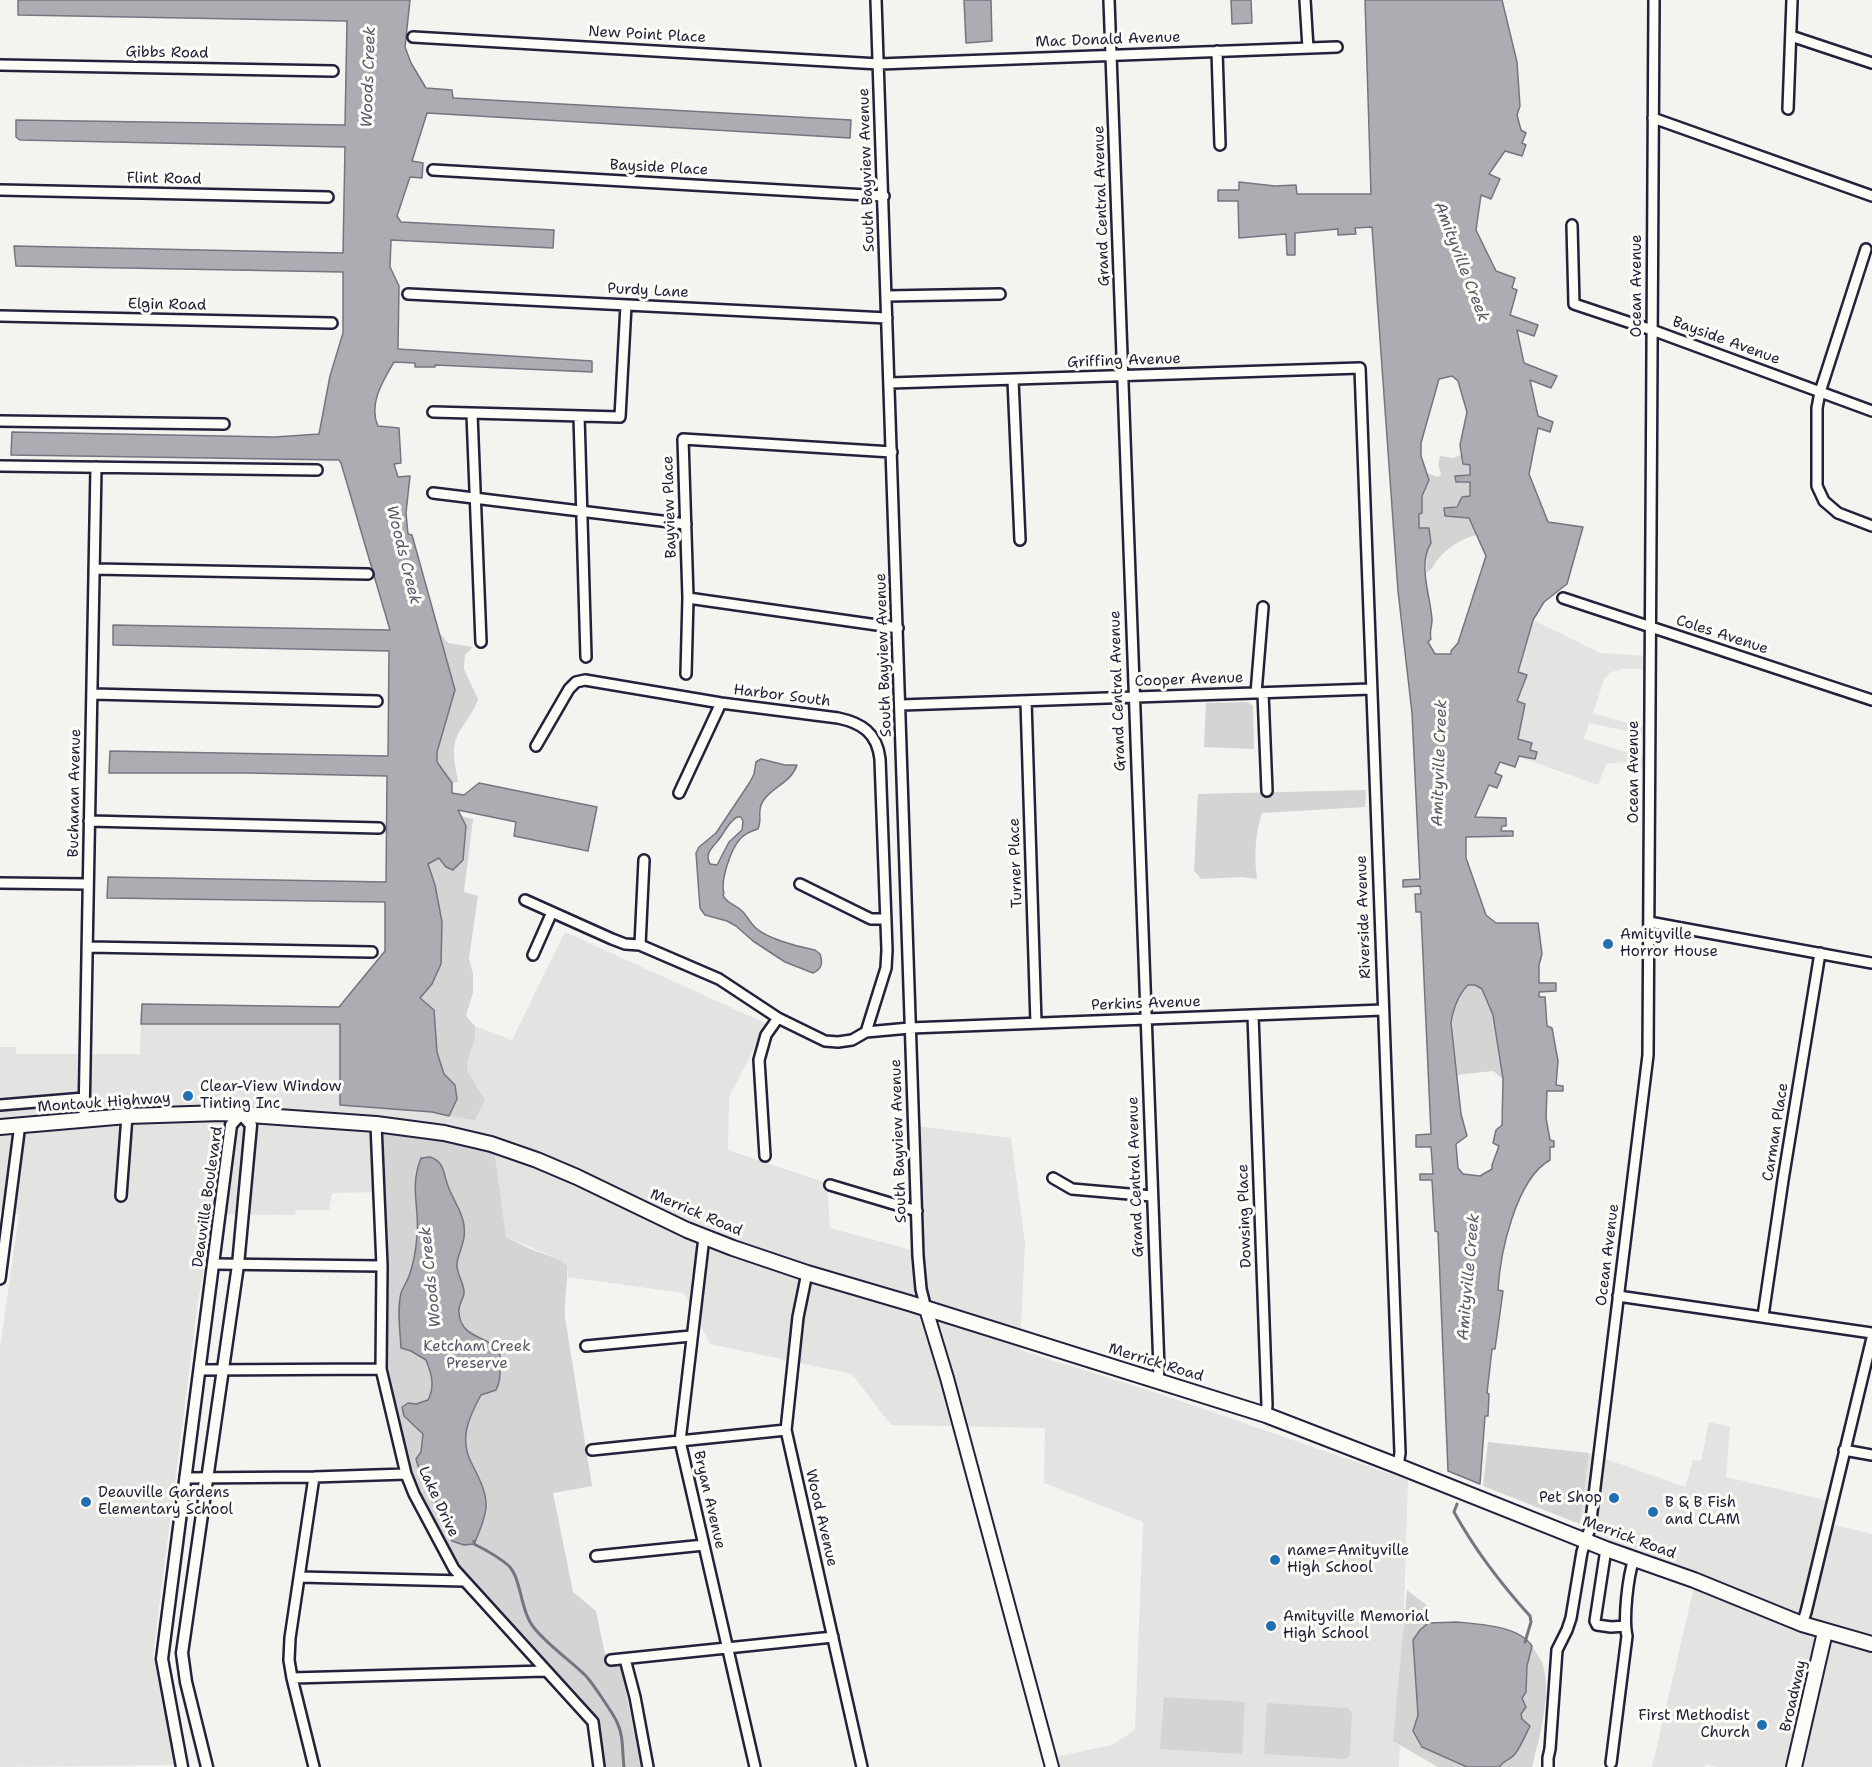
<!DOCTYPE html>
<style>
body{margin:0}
canvas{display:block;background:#f4f3ef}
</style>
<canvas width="1872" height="1767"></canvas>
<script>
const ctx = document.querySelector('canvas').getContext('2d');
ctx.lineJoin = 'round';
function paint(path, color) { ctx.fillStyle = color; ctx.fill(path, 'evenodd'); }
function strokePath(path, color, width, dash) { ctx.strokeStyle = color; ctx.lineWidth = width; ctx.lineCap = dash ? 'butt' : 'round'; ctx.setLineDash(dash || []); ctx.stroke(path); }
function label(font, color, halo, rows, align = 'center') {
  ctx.font = font + ' "Shantell Sans",sans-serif'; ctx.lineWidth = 6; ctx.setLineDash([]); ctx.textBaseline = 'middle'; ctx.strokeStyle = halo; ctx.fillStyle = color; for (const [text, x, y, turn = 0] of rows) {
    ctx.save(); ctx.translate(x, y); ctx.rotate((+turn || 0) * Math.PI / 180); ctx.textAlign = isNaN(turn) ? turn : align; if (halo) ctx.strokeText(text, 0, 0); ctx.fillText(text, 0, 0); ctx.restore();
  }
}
paint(new Path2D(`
 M1533 620 1600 653 1647 656V669H1624L1611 672 1604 679 1593 713 1645 728V735L1589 723 1584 739 1648 759 1647 769 1625 762 1606 764 1598 785 1519 757 1530 750 1517 739 1525 704 1517 702 1527 675 1518 672Z
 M565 932 767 1024 729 1097 728 1150 827 1183 830 1228 915 1251 910 1125 1011 1138 1025 1243 1020 1350 1166 1396 1408 1480 1399 1767H1060L1059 1756 1112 1745 1135 1730 1143 1522 1044 1483 1045 1428 891 1425 852 1374 710 1344 684 1293 568 1277 567 1266 561 1260 506 1237 493 1149 385 1133 384 1192 332 1193 329 1210H296L295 1215 214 1214 198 1302 153 1655 176 1765 0 1767V1348L19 1214 0 1211V1047H16V1054H140L141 1024H340L432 1112 449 1116 485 1100 467 1070 468 1059 475 1039V1026L512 1040Z
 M1709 1422 1730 1427 1726 1477 1834 1502 1826 1523 1872 1534V1767H1717L1707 1764 1704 1767H1652L1695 1583 1574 1539 1580 1524 1589 1453 1685 1487 1693 1460 1701 1461Z`), '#e4e3e2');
paint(new Path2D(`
 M1461 455 1463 464H1470V475L1456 482H1470V497L1452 508 1445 516 1469 518 1477 535C1464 537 1448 547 1439 558 1433 565 1434 568 1426 573L1427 551 1431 543 1429 528H1419V514L1422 513V496L1429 480 1427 473 1438 477 1441 474 1438 465 1440 456 1453 458Z
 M440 633 448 643 473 647 465 655 464 669 478 699C473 716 459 727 455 742 452 755 456 769 458 782L452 783 437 762V751L455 691Z
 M1248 702 1253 706 1254 749 1204 747 1206 703Z
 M1366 790 1365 807 1262 813C1255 834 1254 858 1257 879L1243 877 1201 879 1194 870 1198 794Z
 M461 816 473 819 464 892 478 896 469 958 473 974V992L466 1016 475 1026V1039L468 1059 467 1070 485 1100 475 1120 449 1116 457 1099 444 1074 437 1052 434 1010 420 998 432 984 435 885 428 864 439 857 446 867 466 826Z
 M1468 985H1475L1482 989 1493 1015 1503 1079 1493 1071 1456 1075C1453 1044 1444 1010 1468 985Z
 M384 1133 494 1149 506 1237 530 1249 561 1260 567 1266C568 1283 564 1300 565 1317L592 1486 553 1493 573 1592 596 1611 605 1654 618 1653 641 1767H601L595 1719 454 1565 428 1515 407 1463 384 1367Z
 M1488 1442 1589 1453 1580 1524 1483 1486Z
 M1407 1590 1429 1607 1428 1623 1420 1630 1413 1641 1418 1715 1413 1731 1467 1767H1438L1393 1741Z
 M1532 1646C1535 1652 1540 1657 1542 1663 1553 1690 1539 1739 1532 1767H1499L1505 1760 1511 1758 1529 1726 1522 1719 1521 1714 1525 1705 1522 1697 1526 1692 1527 1666Z
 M1164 1697 1245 1702 1242 1754 1160 1749Z
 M1267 1703 1348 1708 1352 1713 1350 1755 1345 1759 1264 1754Z`), '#d5d4d5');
const water = new Path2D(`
 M18 0H410L405 47 411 63 426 88 452 90 453 98 851 120 850 138 427 113 412 161 423 163 422 178 410 177 397 216 401 222 554 230 553 248 391 240 390 267 399 286 398 349 592 361V372L435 365V367H415V363L394 362C383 381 368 404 378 426L399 428 401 463 394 464 398 477 410 476 406 513 408 534 412 535 455 690 437 752V762L452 783V793L464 795 479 783 597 807 588 851 514 836 516 822 458 810 466 826 463 860 453 870 446 867 439 858 428 864 435 885 442 922 441 964 432 984 420 998 434 1010 437 1052 444 1074 455 1085 457 1099 449 1116 432 1112 340 1105V1024H141L142 1004 339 1007 385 951V902L107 898 108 877 386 882 387 776 248 773H109L110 751 388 756 389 651 113 645V625L390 630 341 463 339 460 11 455 12 432 275 437 319 434 330 376 343 333V272L16 266 14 246 343 253 345 147 20 140 16 137V120L345 125 347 21 18 15Z
 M964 0H991L992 41 966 43Z
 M1231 0H1251L1252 23 1232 24Z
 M1365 0H1502L1517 62 1520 106 1517 115 1521 130 1526 133 1522 143 1526 145 1522 156 1505 151 1489 174 1500 179 1491 199 1481 195 1476 230 1496 271 1515 278 1512 288 1517 290 1510 315 1538 325 1534 336 1517 330 1524 363 1557 376 1551 388 1530 380 1538 416 1553 422 1550 432 1538 428 1529 474 1548 522 1583 527 1567 584 1544 602 1533 620 1518 672 1527 675 1517 701 1525 704 1518 739 1532 743 1530 750 1537 752 1535 759 1519 756 1515 767 1500 762 1495 773 1502 776 1497 788 1489 785 1475 817 1506 818V826H1502L1501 831H1513V836L1466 837V858L1486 915 1496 923H1538L1542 954 1539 965V983H1556V991L1539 992V997H1545L1547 1026 1552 1028 1558 1061 1556 1085 1563 1086V1091H1547L1546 1118 1550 1140 1554 1141V1147H1550V1160C1516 1179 1500 1253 1498 1290L1503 1291 1495 1349H1492L1487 1393 1489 1394 1488 1416H1485L1480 1484 1448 1471 1438 1232 1435 1231 1432 1180H1420V1174H1433L1431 1147H1416V1135L1431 1134 1421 912H1416L1415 894H1421L1420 886 1403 887V880L1420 879 1412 713 1398 591 1372 227 1355 228 1356 234 1338 235V229L1295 233V255H1287L1286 234 1239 238 1238 201H1218V190H1239V182L1275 186 1296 185 1297 194H1371ZM1452 376 1458 381 1467 412 1460 445 1463 464 1470 465V475L1455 476 1456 482H1470V496L1462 497 1457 507 1444 508 1445 516 1469 518 1486 556 1458 643 1451 651V654H1435L1428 642 1431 639C1429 632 1432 627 1432 620 1431 597 1417 565 1431 543L1429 528H1419V514L1422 513V496L1429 480 1421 456V443L1439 379ZM1468 985H1475L1482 989 1493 1015 1503 1079 1502 1125 1496 1130 1493 1143 1499 1146 1492 1165V1169L1480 1176 1463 1174 1458 1168 1456 1144 1467 1136 1461 1114 1451 1023C1453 1010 1458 995 1468 985Z
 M761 759 785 765H797C791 783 773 786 763 801 756 812 763 819 758 829 751 831 746 833 741 838 731 848 720 881 724 893L723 895C726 903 734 904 741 910 746 914 748 920 753 925 763 938 799 947 815 950L820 954C823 963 822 969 813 973L785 962 753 941 736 926 727 921 705 915 700 908 696 853 699 847 716 833 750 782 754 774 756 762ZM737 817H741L743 821 742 830 729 842 717 865 710 864C703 852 716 845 722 835 727 828 729 822 737 817Z
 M430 1157C445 1162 443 1173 448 1186 454 1203 467 1217 464 1237 463 1246 458 1255 457 1263 456 1275 465 1283 464 1294 463 1300 458 1305 459 1312 460 1342 496 1335 500 1355 501 1359 500 1364 500 1368 500 1377 500 1382 496 1390L481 1395C469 1417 459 1438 471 1462 478 1476 487 1492 486 1507 485 1519 479 1533 474 1544L464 1545 452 1541 430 1487 421 1476 416 1459 421 1452 423 1434 404 1416 402 1407 408 1403 416 1404 428 1400C435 1386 432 1375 426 1360L411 1351 401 1348C400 1330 397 1310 401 1293 403 1287 407 1282 409 1276 414 1263 416 1249 417 1236 420 1207 409 1188 421 1158Z
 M1457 1622C1480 1624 1519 1626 1532 1646L1527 1666 1526 1692 1522 1698 1526 1707 1521 1714 1522 1719 1530 1726C1526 1734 1520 1748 1515 1754 1511 1760 1506 1758 1499 1767H1467L1422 1747 1413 1731 1418 1715 1413 1640 1420 1630 1428 1623Z`);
paint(water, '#acacb2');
strokePath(water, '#757582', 1.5);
strokePath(new Path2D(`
 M1457 1504 1454 1512C1475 1550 1501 1584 1530 1616L1531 1622 1525 1642
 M474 1541V1544C486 1550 499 1557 509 1566 522 1580 520 1612 535 1629 550 1647 570 1660 586 1676 593 1684 612 1712 617 1722 624 1737 622 1752 624 1767`), '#757582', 3);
const minor = new Path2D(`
 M876 0 918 1256 921 1289 926 1309
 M1109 0 1159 1368 1158 1381
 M1305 0 1308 48
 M1791 36 1872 63
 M413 37 879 64 1337 47
 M1217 51 1220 145
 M0 65 333 71
 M1788 109 1792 0
 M1653 118 1872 196
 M433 170 884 196
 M0 190 328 197
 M1572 225 1574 304 1652 330 1872 411
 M1866 249 1820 392 1817 408V486L1824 501 1838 513 1872 526
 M408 294 887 318
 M886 296 1000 294
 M0 316 332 323
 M1013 380 1020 540
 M890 383 1360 368 1400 1453 1398 1466
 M433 412 620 417 626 305
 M472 414 481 642
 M579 416 586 657
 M0 421 224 424
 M0 466 317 470
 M433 493 686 524
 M94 569 368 574
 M688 598 898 628
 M1563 598 1872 700
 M686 674 688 598 683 439 892 452
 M1256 693 1263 607
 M1263 693 1267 791
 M92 694 377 701
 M1026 701 1036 1023
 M901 705 1371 689
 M536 746 569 689 576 682 585 680 721 703 838 718C862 723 877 733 880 759L887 950 886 968 866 1032
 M679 793 721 703
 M89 821 379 828
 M644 860 640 945 719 979 778 1018 825 1041 838 1042 852 1040 866 1032 910 1028 1383 1010
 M0 883 88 884
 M800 884 871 919H886
 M525 900 612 939 625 944 640 945
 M1649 922 1872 963
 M87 947 372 952
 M533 955 552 912
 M1253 1015 1267 1405 1266 1415
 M0 1105 84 1098
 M84 1119 96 467
 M376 1124 382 1266 381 1369 406 1474 414 1494 454 1569 593 1722 599 1767
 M765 1156 759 1060 766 1035 778 1018
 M1053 1178 1072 1189 1152 1196
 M830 1185 917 1211
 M121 1196 127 1116
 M704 1237 680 1441 755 1767
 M214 1264 382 1266
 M807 1273 798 1317 786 1430 862 1767
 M0 1279 20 1124
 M1618 1296 1872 1333
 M1763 1316 1783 1180 1820 953
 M586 1346 691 1336
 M200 1370 381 1369
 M592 1450 786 1430
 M1844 1450 1872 1455
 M314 1477 290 1638 289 1660 292 1678 314 1767
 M185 1478 314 1477 406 1474
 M1606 1549 1595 1621 1597 1625 1611 1627 1625 1626
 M596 1556 704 1545
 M299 1577 464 1581
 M1802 1624 1806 1612 1872 1338
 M625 1659 635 1697 648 1767
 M611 1660 833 1637
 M292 1678 545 1671
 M1611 1763 1627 1636C1623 1618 1628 1576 1634 1559
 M1548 1767V1758L1550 1749 1557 1650 1567 1630 1571 1618 1582 1552 1590 1528 1648 1055 1654 0`);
const tertiary = new Path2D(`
 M182 1767 162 1659 231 1125 241 1114 251 1125 238 1265 182 1653 186 1682 207 1767`);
const secondary = new Path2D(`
 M926 1309 947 1378 1052 1767`);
const primary = new Path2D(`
 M0 1127 127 1116 222 1113 376 1124 444 1133 491 1144 537 1160 577 1177 687 1230 733 1248 807 1273 909 1303 1266 1415 1398 1466 1606 1549 1694 1580 1802 1624 1872 1644
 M1794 1767 1825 1632`);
strokePath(minor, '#22223b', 14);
strokePath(tertiary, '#22223b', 15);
strokePath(secondary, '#22223b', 16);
strokePath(primary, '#22223b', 18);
strokePath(minor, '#fdfcf7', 9);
strokePath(tertiary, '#fdfcf7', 10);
strokePath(secondary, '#fdfcf7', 12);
strokePath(primary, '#fdfcf7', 14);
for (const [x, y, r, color] of [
 [1608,944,6,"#1f6fb2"],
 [188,1096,6,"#1f6fb2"],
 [1614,1498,6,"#1f6fb2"],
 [86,1502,6,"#1f6fb2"],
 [1653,1512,6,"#1f6fb2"],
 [1275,1560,6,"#1f6fb2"],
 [1271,1626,6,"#1f6fb2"],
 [1762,1725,6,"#1f6fb2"]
]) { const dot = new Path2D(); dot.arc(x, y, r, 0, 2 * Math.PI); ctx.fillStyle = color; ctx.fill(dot); strokePath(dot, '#fdfcf7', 2); }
label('15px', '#22223b', '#fdfcf7', [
 ["New Point Place",647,35,3],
 ["Mac Donald Avenue",1108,40,-2],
 ["Gibbs Road",167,53,1],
 ["Bayside Place",659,168,3],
 ["South Bayview Avenue",867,170,-92],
 ["Flint Road",164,179,1],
 ["Grand Central Avenue",1102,206,-92],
 ["Ocean Avenue",1637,286,-90],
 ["Purdy Lane",648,291,3],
 ["Elgin Road",167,305,1],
 ["Bayside Avenue",1726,341,20],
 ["Griffing Avenue",1124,361,-2],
 ["Bayview Place",670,507,-92],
 ["Coles Avenue",1722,635,18],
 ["South Bayview Avenue",884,655,-92],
 ["Cooper Avenue",1189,680,-2],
 ["Grand Central Avenue",1118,691,-92],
 ["Harbor South",782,696,7],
 ["Ocean Avenue",1634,772,-90],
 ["Buchanan Avenue",75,793,-89],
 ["Turner Place",1016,863,-92],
 ["Riverside Avenue",1364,917,-92],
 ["Perkins Avenue",1146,1004,-2],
 ["Montauk Highway",104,1103,-4],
 ["Carman Place",1776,1132,-81],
 ["South Bayview Avenue",899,1141,-92],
 ["Grand Central Avenue",1136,1177,-92],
 ["Deauville Boulevard",208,1197,-82],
 ["Merrick Road",696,1213,23],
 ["Dowsing Place",1245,1216,-92],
 ["Ocean Avenue",1608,1255,-83],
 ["Merrick Road",1156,1363,17],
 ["Bryan Avenue",709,1500,77],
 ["Lake Drive",438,1502,65],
 ["Wood Avenue",821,1518,77],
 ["Merrick Road",1629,1538,20],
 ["Broadway",1794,1696,-77]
]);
label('15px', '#22223b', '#fdfcf7', [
 ["Amityville",1620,935],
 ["Horror House",1620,952],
 ["Clear-View Window",200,1087],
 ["Tinting Inc",200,1104],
 ["Deauville Gardens",98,1493],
 ["Elementary School",98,1510],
 ["Pet Shop",1602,1498,"right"],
 ["B & B Fish",1665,1503],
 ["and CLAM",1665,1520],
 ["name=Amityville",1287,1551],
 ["High School",1287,1568],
 ["Amityville Memorial",1283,1617],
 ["High School",1283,1634],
 ["First Methodist",1750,1716,"right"],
 ["Church",1750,1733,"right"]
], 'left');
label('15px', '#585769', '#fdfcf7', [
 ["Ketcham Creek",477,1347],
 ["Preserve",477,1364]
]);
label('italic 16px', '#59596b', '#fdfcf7', [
 ["Woods Creek",369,77,-88],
 ["Amityville Creek",1461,262,69],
 ["Woods Creek",403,555,76],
 ["Amityville Creek",1440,763,-88],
 ["Woods Creek",431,1277,-96],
 ["Amityville Creek",1469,1277,-85]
]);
</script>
